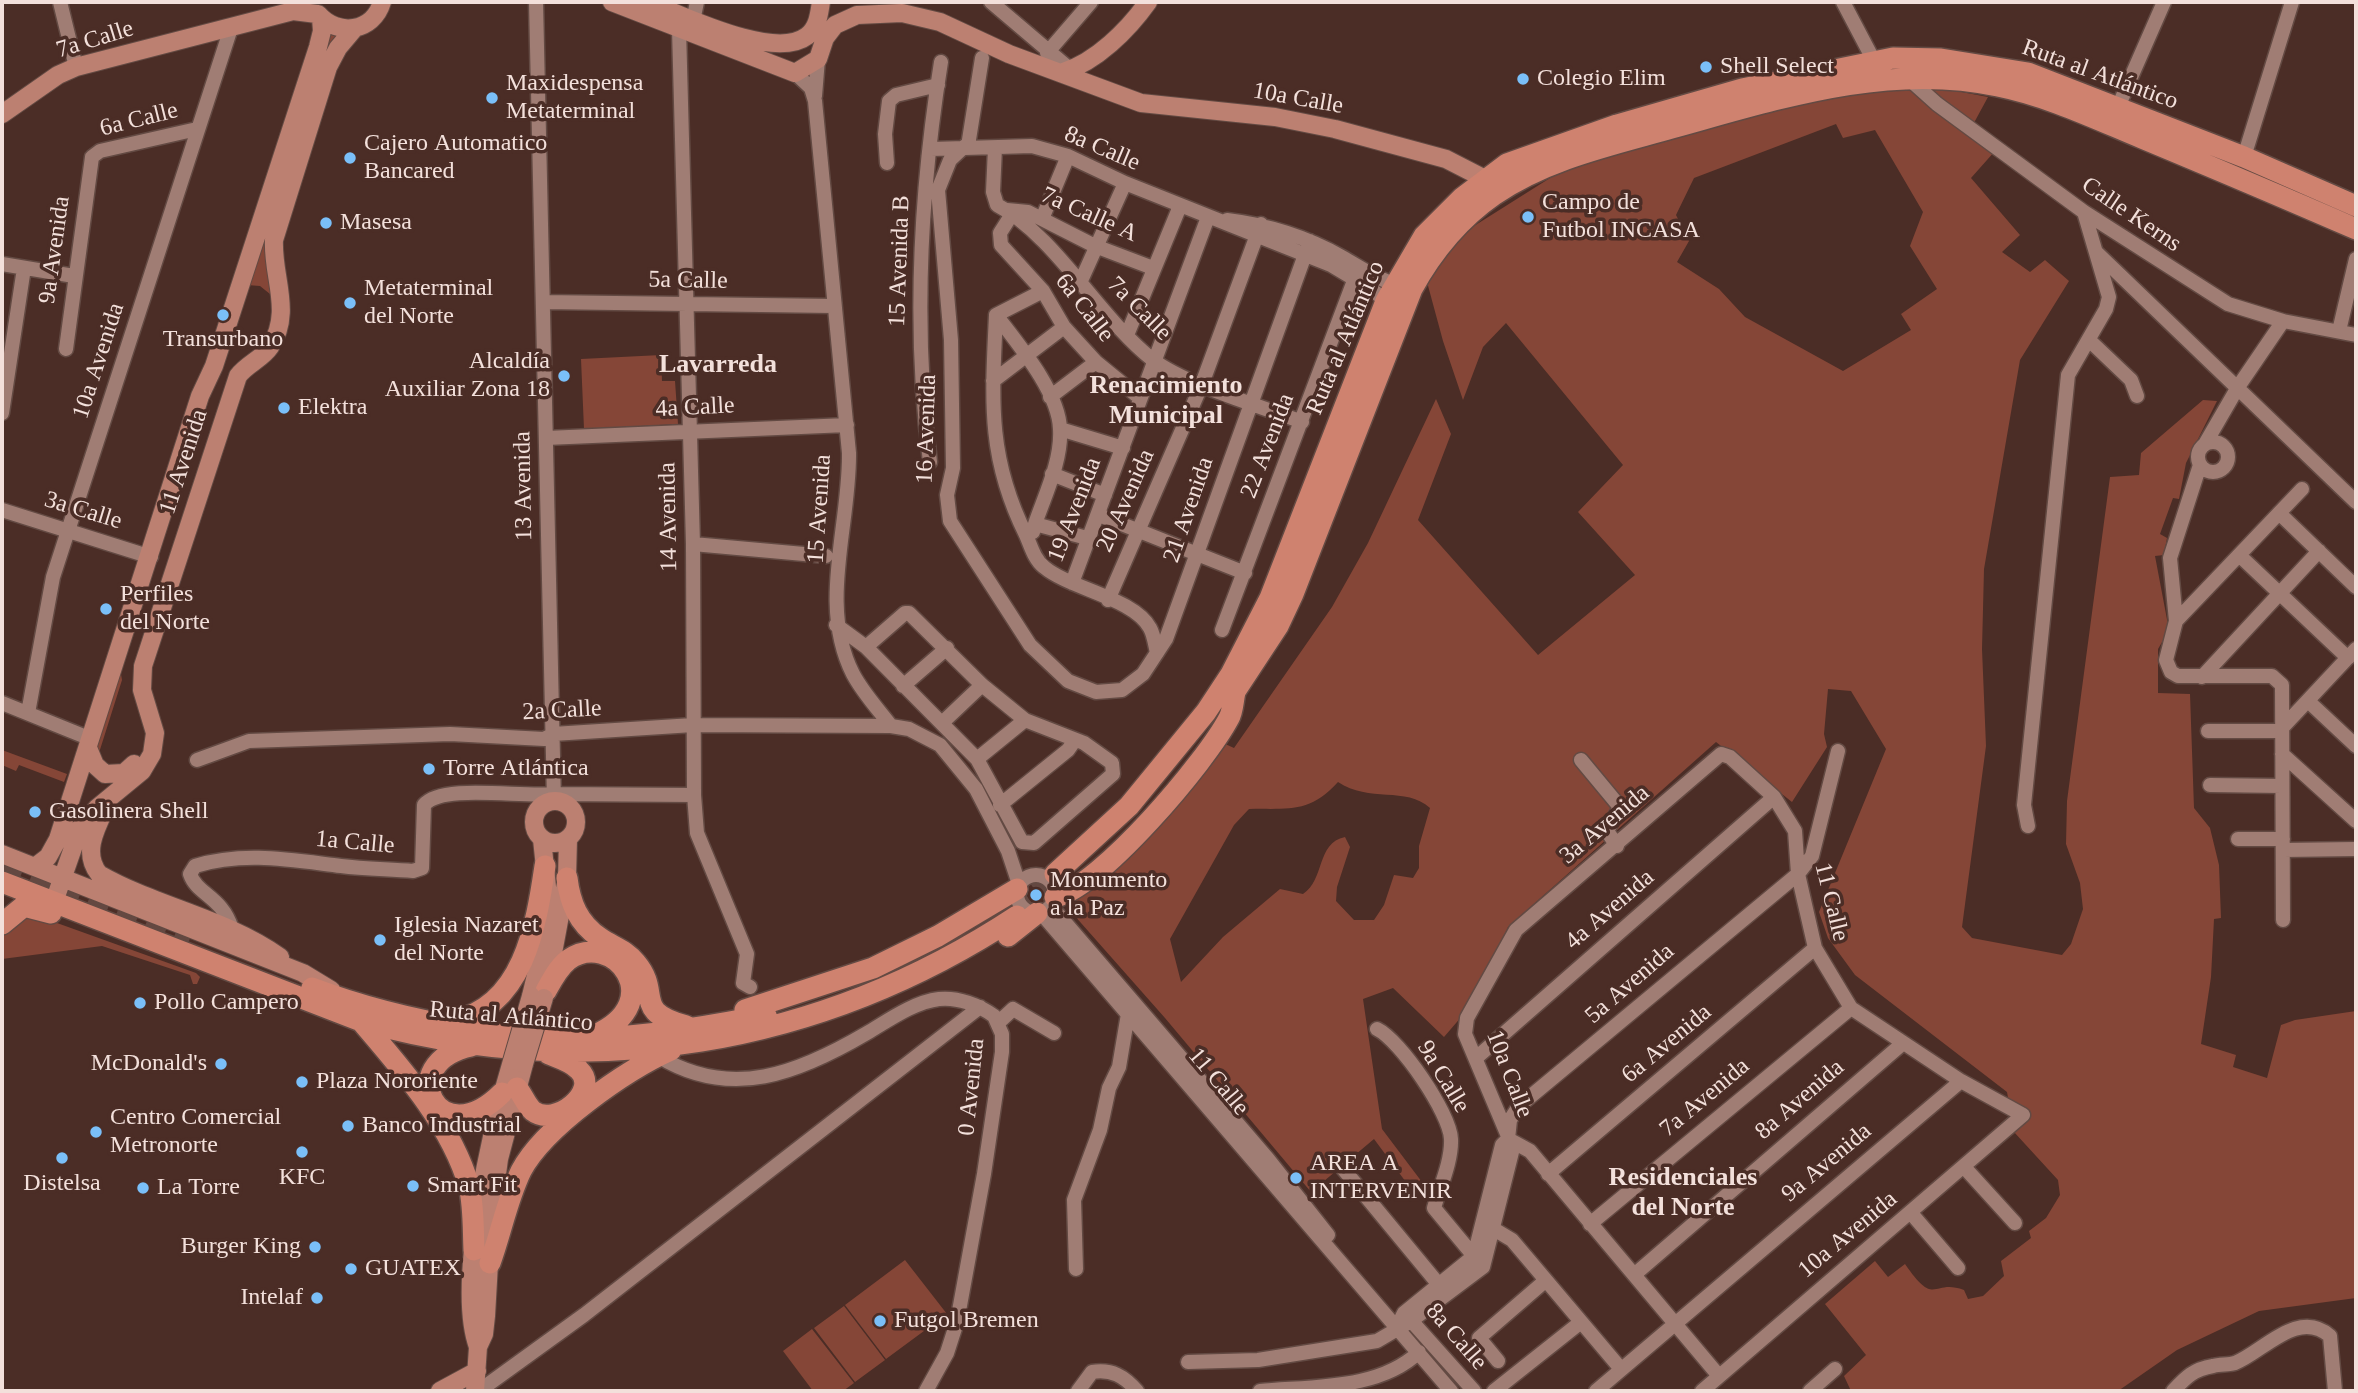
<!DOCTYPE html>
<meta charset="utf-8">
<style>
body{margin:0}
#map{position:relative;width:2358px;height:1393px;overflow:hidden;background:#4b2d26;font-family:Georgia,serif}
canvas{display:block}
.frame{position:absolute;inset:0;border:4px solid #f3e0db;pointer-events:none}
</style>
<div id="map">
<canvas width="2358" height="1393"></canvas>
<div class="frame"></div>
</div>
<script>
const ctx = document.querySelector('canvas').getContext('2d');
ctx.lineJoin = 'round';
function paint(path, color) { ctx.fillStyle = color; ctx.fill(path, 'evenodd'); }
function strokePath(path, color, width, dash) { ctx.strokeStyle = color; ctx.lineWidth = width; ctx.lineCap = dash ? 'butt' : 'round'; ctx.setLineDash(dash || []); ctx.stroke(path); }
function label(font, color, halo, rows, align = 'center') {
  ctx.font = font + ' Georgia,serif'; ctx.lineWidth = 7; ctx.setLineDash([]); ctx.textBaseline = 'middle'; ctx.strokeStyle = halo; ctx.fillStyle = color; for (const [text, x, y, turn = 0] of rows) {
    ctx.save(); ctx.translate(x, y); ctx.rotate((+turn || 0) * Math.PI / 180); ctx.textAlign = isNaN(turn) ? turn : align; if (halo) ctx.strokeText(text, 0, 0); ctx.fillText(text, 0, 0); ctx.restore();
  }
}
paint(new Path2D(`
 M327 31 337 34 327 47 285 183 275 298 260 286 247 285Z
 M1913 90H1951L1988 97 1969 132 1995 151 1971 178 2020 235 2002 252 2030 272 2045 260 2069 281 2020 360 1984 569 1982 649 1986 746 1962 927 1972 938 2062 955 2071 944 2083 909 2080 883 2066 844 2067 801 2110 477 2139 475 2141 453 2203 400 2217 401 2186 463 2179 499 2173 498 2160 534 2167 538 2164 555 2155 556 2169 630 2158 649V693L2190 694 2194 808 2210 828 2219 865 2221 918 2214 919 2211 977 2201 1044 2236 1055 2233 1067 2267 1078 2281 1025 2295 1020 2356 1011V1298L2259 1311 2177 1350 2118 1391H1851L1844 1376 1866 1355 1825 1304 1875 1261 1888 1277 1905 1264C1936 1309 1932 1278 1964 1290L1968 1299 1983 1296 2004 1276 2001 1261 2031 1238 2029 1231 2046 1218 2060 1195 2058 1180 2014 1132 2007 1092 1855 975 1828 938 1819 912 1886 749 1851 691 1828 689 1824 734 1827 747 1792 802 1716 742 1508 927 1475 1001 1444 1037 1393 988 1363 999 1382 1129 1428 1190 1417 1197 1374 1139 1311 1192 1165 1018 1066 906 1149 831 1223 743 1234 748 1332 607 1368 543 1436 399 1451 434 1418 520 1538 655 1635 575 1578 512 1623 465 1506 323 1483 347 1463 400 1443 341 1427 282 1449 249 1474 226 1558 173 1663 137 1760 112 1859 93ZM1836 124 1843 138 1875 130 1923 212 1910 246 1937 289 1901 314 1911 330 1843 371 1745 317 1719 289 1677 262 1689 241 1676 215 1694 178ZM1338 782C1369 803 1406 786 1430 808L1419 846V868L1413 878 1394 875 1384 905 1374 920H1354L1336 901 1337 887 1350 847 1345 837C1316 843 1325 880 1303 894L1280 889 1223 937 1181 982 1170 939 1234 825 1249 809C1289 808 1309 814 1338 782Z
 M661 355 662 381H675L678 424 584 429 581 359Z
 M120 668 122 680 98 756 96 743Z
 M2 750 67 774 64 782 19 765 16 771 2 765Z
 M32 914 196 973 200 977 197 984H193L190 975 102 946 2 959V936L16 920Z
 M905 1260 947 1314 886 1359 845 1305Z
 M844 1306 885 1360 855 1382 814 1328Z
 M812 1329 854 1383 843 1391H813L783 1351Z`), '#854637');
strokePath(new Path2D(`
 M2 866 189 941
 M1009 907 1055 874`), '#644841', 21, [21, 10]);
const minor = new Path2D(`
 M60 2 76 67
 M536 2 554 801
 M991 2 1071 70
 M1843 2 1874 61
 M693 21 697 2
 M679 29 693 544 694 795 697 833 747 954 743 983 750 987
 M1047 53 1091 2
 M795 73 811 88 815 101 849 453C850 526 818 605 853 674 863 693 878 709 891 726
 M1908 78 1937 104 2084 212 2228 304 2283 321 2356 335
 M815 96 818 59
 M2118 107 2164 2
 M965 146 950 160 938 190 951 340 953 468 947 495 950 521 1030 645 1068 681 1096 692 1122 690 1143 674 1166 639 1310 241
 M968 146 982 58
 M995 148 993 192 997 205C1055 235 1100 319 1153 360 1186 385 1261 406 1302 422
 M931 149 1032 146 1068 156 1125 183 1331 265 1371 289 1386 301
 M2244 157 2292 2
 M887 163 885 134 889 101 896 95 938 85
 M1007 210 1028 212 1095 246 1153 268
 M1012 214 1000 233 1001 245 1043 291 1064 327 1096 362 1140 398
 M1042 219 1068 156
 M1227 220C1269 225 1305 236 1342 257 1360 267 1374 278 1395 284
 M2097 253 2356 502
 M2 264 74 276
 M1080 283 1125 183
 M543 302 833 306
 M996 315C992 399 987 457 1026 535 1031 546 1034 559 1044 567 1070 589 1134 598 1150 628 1154 635 1155 645 1157 653
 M996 315C1018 344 1059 392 1060 429 1062 460 1045 495 1035 524
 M996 315 1043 291
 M2339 331 2356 259
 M1127 335 1180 206
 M2089 340 2131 380 2137 396
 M66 349 92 157 100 151 197 129
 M993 381 1064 327
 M1050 397 1096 362
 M2 413 24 268
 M1060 429 1123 448
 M546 438 847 425
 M2198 457a15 15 0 1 1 30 0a15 15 0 1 1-30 0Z
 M2205 444 2238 387 2283 321
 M930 462C913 331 920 193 941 62
 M2200 465 2170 558 2176 621 2166 660 2171 672 2178 676H2272L2282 685 2283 920
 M1052 474 1105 495
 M2 510 151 557
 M2279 513 2356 587
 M1099 515 1245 573
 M1033 532 1035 524 1087 538
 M693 544 826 556
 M2239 555 2348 658
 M1072 583 1208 217
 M1108 600 1202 384 1261 224
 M2176 621 2302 489
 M836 625 866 647 977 759 1022 842 1034 843 1113 774 1112 763 1084 743 1025 720 982 685 909 613H905L866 647
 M1222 630 1355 278
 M2202 677 2319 551
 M903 686 947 648
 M2308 701 2356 746
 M2 703 91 739
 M28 713 53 577 231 28
 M942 723 982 685
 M2282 728 2356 649
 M2208 731H2282
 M2282 754 2356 821
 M977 759 1025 720
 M197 760 249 741 450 734 544 739 553 734 693 725 891 726 909 729 940 745 976 789 1008 851 1019 884
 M1581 760 1620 807 1607 831 1617 846
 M2210 785 2282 786
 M1000 805 1068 750 1075 740
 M2028 826 2024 805 2068 375 2106 309 2109 297 2084 212
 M2238 839H2283
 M2283 850 2356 849
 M1017 894a19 19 0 1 1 38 0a19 19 0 1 1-38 0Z
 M1051 906 1268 1159 1328 1235
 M1041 913 1451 1391
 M232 929C222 896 197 895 190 874L195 866C244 851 291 860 341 866 365 869 389 869 413 871L422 868 424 805C442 783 523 798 554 794L694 795
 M999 1022 1013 1009 1054 1033
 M1377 1029C1400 1040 1450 1113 1451 1139 1452 1161 1440 1187 1434 1208L1478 1261
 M658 1056C731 1101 799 1073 867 1033 889 1020 914 1002 939 999 958 997 979 1005 994 1016L1002 1034V1052L984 1174 957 1322 947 1353 926 1391
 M1476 1058 1774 797
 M1508 1139 1530 1151 1719 1376
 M1340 1165 1440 1286
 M1965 1168 2015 1223
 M1548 1174 1815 948
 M1911 1213 1958 1268
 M1590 1224 1851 1008
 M1487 1225 1512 1240 1621 1369
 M1076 1269 1074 1200 1100 1130 1109 1088 1119 1067 1129 1008
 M1634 1275 1902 1044
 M1407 1316 1474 1391
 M1397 1327 1404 1313 1474 1256 1502 1145 1508 1139 1510 1120 1519 1106 1798 874 1812 856 1838 751
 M1498 1361 1479 1338 1545 1281
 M1188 1362 1258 1360 1377 1341 1411 1321 1483 1267 1513 1148 1465 1034 1467 1018 1516 930 1721 754 1730 757 1774 797 1795 831 1798 874 1815 948 1851 1008 1961 1081 2023 1115 1702 1391
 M479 1391 584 1315 980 1007
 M1078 1391 1092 1372C1112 1369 1124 1376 1137 1391
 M1260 1391C1313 1386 1379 1390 1419 1352
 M1494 1391 1581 1322
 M1596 1391 1961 1081
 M1810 1391 1835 1369
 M2173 1391C2186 1377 2194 1369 2213 1366 2220 1364 2229 1365 2235 1363 2263 1352 2298 1308 2330 1336L2335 1391`);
const major = new Path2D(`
 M612 2 795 73 818 59 825 38 835 25 857 15 902 13 940 22 1009 54 1141 103 1275 117 1335 129 1446 159 1485 179
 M648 2C682 15 774 61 807 36 818 28 819 14 821 2
 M318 14C338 37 373 32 382 2
 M1063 72C1096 62 1128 30 1148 2
 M2 114 58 75 76 67 293 11 317 14
 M88 748 95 765 105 774 124 773 134 764
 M534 822a21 21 0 1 1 42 0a21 21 0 1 1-42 0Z
 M106 807C96 828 82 853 99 874 157 907 225 918 280 957
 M2 854 303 973 331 990
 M35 867 48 857 58 839 200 396 214 366 318 47 322 31 321 18
 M54 902 80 828 97 808 142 771 152 754 155 733 142 690 143 666 238 376C247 364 262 359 270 347 293 312 272 277 274 240L328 67 338 48 354 29
 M547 985 567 878 568 839
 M531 996 547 929 549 906 542 839
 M478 1347C455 1285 492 1126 512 1061
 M440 1391 477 1371
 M475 1391 478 1347 484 1334 486 1316 492 1211 499 1159 524 1064`);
const highway = new Path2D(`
 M1232 696 1278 626 1293 594 1412 289C1433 251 1458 220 1494 195 1546 159 1612 145 1672 128 1777 99 1888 62 1998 86 2048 96 2096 119 2142 138 2214 168 2285 198 2356 229
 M1055 874 1129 806 1206 712 1231 674 1270 598 1386 301 1424 236 1462 198 1507 164 1617 125 1742 89 1893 58 1941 59 2028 73 2244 157 2356 206
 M567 878C570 903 578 923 600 938 613 947 626 950 636 963 662 994 631 1011 686 1026
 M2 882 361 1021C589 1085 820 1046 1017 916
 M1055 897C1101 886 1206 762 1229 718 1233 711 1233 701 1235 692
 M2 924 24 906 51 913
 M1008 936 1037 913
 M312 988C402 1022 521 1043 617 1037 668 1033 717 1025 766 1015
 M546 991C552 980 558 968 568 960 612 928 671 1001 595 1035
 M745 1010 873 968 938 936 1017 889
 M361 1021C402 1069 451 1124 469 1186 474 1206 473 1230 474 1250
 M453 1021C523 1007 536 927 545 866
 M471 1046C392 1063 438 1157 502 1093
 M517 1088C523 1095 526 1105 533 1111 555 1128 601 1091 579 1070 572 1062 559 1058 549 1054
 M490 1263C501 1233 507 1200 521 1171 544 1127 626 1070 671 1050`);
strokePath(minor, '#634a43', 17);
strokePath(major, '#634a43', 20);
strokePath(highway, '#634a43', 24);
strokePath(minor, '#a07d74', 14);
strokePath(major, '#bc8071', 18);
strokePath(highway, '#cf826f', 21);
const majorBridge = new Path2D(`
 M512 1061 531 996
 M524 1064 544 998`);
strokePath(majorBridge, '#634a43', 20, []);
strokePath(majorBridge, '#bc8071', 18);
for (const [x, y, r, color] of [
 [1706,67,7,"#7abff8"],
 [1523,79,7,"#7abff8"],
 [492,98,7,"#7abff8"],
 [350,158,7,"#7abff8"],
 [1528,217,7,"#7abff8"],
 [326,223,7,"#7abff8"],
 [350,303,7,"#7abff8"],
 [223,315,7,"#7abff8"],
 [564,376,7,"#7abff8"],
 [284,408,7,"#7abff8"],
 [106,609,7,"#7abff8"],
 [429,769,7,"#7abff8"],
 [35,812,7,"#7abff8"],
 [1036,895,7,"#7abff8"],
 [380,940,7,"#7abff8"],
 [140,1003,7,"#7abff8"],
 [221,1064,7,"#7abff8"],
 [302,1082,7,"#7abff8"],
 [348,1126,7,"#7abff8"],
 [96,1132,7,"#7abff8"],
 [302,1152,7,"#7abff8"],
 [62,1158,7,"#7abff8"],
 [1296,1178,7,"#7abff8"],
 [413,1186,7,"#7abff8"],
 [143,1188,7,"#7abff8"],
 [315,1247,7,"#7abff8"],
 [351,1269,7,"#7abff8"],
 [317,1298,7,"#7abff8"],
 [880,1321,7,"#7abff8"]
]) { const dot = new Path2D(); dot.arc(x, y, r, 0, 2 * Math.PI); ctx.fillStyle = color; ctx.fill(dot); strokePath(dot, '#4b2d26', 2.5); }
label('24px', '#f3e0db', '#4b2d26', [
 ["7a Calle",95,40,-17],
 ["Ruta al Atlántico",2100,75,20],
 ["10a Calle",1298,99,10],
 ["6a Calle",139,120,-14],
 ["8a Calle",1102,149,23],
 ["7a Calle A",1089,215,24],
 ["Calle Kerns",2131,215,34],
 ["9a Avenida",55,250,-82],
 ["15 Avenida B",900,261,-88],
 ["5a Calle",688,281,1],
 ["6a Calle",1084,308,52],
 ["7a Calle",1139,309,45],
 ["Ruta al Atlántico",1346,338,-67],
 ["10a Avenida",99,361,-72],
 ["4a Calle",695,408,-3],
 ["16 Avenida",927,429,-88],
 ["22 Avenida",1268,446,-69],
 ["11 Avenida",184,462,-72],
 ["13 Avenida",524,486,-91],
 ["20 Avenida",1126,501,-66],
 ["15 Avenida",820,509,-86],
 ["19 Avenida",1075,510,-69],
 ["21 Avenida",1189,510,-71],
 ["3a Calle",83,511,17],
 ["14 Avenida",669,517,-91],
 ["2a Calle",562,711,-3],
 ["3a Avenida",1605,825,-40],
 ["1a Calle",355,843,5],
 ["11 Calle",1831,902,76],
 ["4a Avenida",1610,910,-41],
 ["5a Avenida",1630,984,-41],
 ["Ruta al Atlántico",511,1017,5],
 ["6a Avenida",1667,1044,-40],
 ["10a Calle",1509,1074,69],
 ["9a Calle",1443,1077,59],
 ["11 Calle",1218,1082,50],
 ["0 Avenida",972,1087,-84],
 ["7a Avenida",1705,1098,-40],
 ["8a Avenida",1800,1100,-41],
 ["9a Avenida",1827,1163,-40],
 ["10a Avenida",1848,1235,-40],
 ["8a Calle",1456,1337,49]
]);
label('24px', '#f3e0db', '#4b2d26', [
 ["Shell Select",1720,67],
 ["Colegio Elim",1537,79],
 ["Maxidespensa",506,84],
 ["Metaterminal",506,112],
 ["Cajero Automatico",364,144],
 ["Bancared",364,172],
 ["Campo de",1542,203],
 ["Futbol INCASA",1542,231],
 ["Masesa",340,223],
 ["Metaterminal",364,289],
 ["del Norte",364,317],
 ["Transurbano",223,340,"center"],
 ["Alcaldía",550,362,"right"],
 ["Auxiliar Zona 18",550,390,"right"],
 ["Elektra",298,408],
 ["Perfiles",120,595],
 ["del Norte",120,623],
 ["Torre Atlántica",443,769],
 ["Gasolinera Shell",49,812],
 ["Monumento",1050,881],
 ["a la Paz",1050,909],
 ["Iglesia Nazaret",394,926],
 ["del Norte",394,954],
 ["Pollo Campero",154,1003],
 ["McDonald's",207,1064,"right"],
 ["Plaza Nororiente",316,1082],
 ["Centro Comercial",110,1118],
 ["Metronorte",110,1146],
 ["Banco Industrial",362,1126],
 ["AREA A",1310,1164],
 ["INTERVENIR",1310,1192],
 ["KFC",302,1178,"center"],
 ["Distelsa",62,1184,"center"],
 ["Smart Fit",427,1186],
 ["La Torre",157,1188],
 ["Burger King",301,1247,"right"],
 ["GUATEX",365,1269],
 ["Intelaf",303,1298,"right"],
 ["Futgol Bremen",894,1321]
], 'left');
label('bold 26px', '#f3e0db', '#4b2d26', [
 ["Lavarreda",718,365],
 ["Renacimiento",1166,386],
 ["Municipal",1166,416],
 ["Residenciales",1683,1178],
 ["del Norte",1683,1208]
]);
</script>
